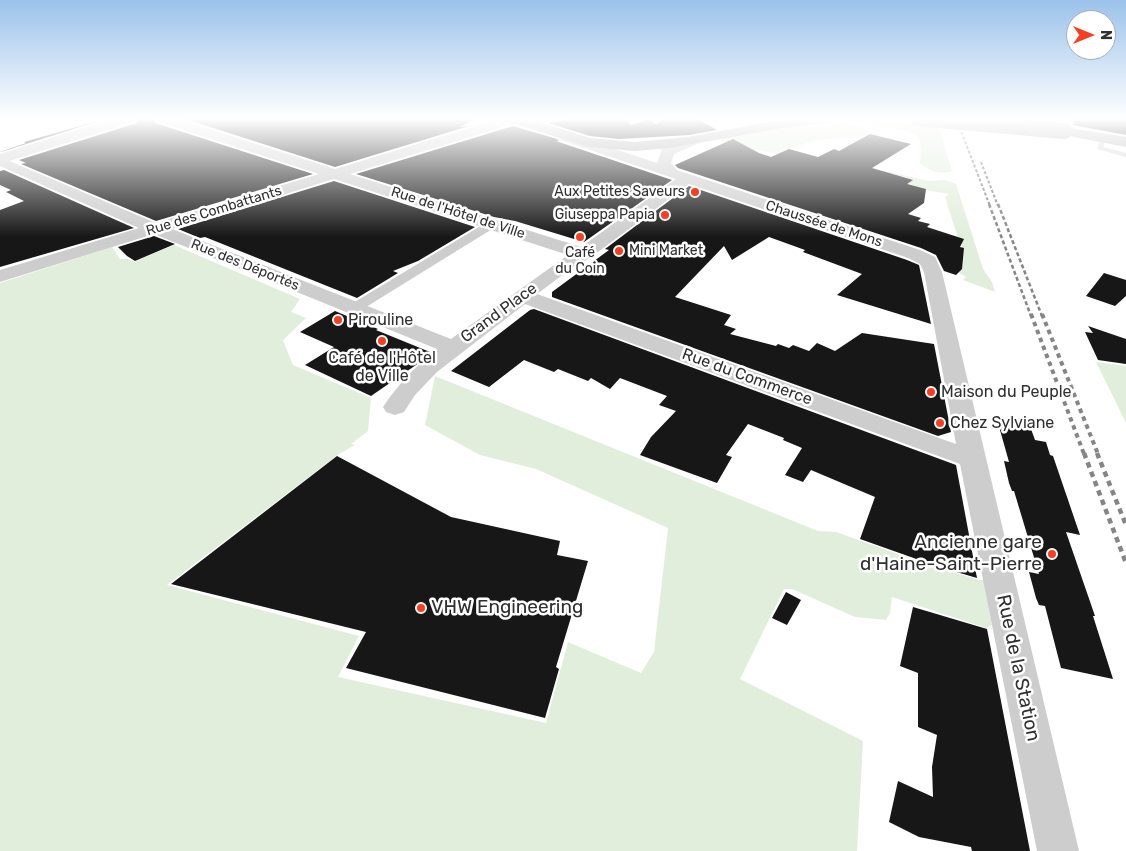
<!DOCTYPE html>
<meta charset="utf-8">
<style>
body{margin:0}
#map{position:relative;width:1126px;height:851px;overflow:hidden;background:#fff;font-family:Rubik,sans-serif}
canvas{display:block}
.north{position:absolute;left:1066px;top:10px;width:50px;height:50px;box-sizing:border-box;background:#fff;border:1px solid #acacac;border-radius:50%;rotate:90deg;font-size:14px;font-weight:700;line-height:20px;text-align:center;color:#303030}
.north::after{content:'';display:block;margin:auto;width:18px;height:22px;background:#f53f23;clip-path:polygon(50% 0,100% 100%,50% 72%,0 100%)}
</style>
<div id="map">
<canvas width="1126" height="851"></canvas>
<div class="north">N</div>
</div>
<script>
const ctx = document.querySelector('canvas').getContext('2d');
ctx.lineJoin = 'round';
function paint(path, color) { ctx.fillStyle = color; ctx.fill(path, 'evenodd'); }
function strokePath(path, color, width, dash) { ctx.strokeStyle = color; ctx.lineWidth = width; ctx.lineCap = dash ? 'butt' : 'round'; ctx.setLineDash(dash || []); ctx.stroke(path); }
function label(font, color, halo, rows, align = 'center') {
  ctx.font = font + ' Rubik,sans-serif'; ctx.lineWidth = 5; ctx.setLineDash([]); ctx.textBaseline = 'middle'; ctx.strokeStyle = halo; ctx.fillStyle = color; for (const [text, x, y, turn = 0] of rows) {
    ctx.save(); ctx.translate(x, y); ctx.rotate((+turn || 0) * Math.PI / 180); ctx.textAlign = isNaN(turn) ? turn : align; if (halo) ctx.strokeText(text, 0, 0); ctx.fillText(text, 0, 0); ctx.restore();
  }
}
paint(new Path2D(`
 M875 118H911L938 125 952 171C940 175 929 171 920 163 926 120 902 135 874 125Z
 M823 121 842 122 867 129V134C856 140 842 137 829 139 810 141 794 146 777 154L755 149 754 152 710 137Z
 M885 171 929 181 945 180 956 184 983 269 992 282 995 292 963 280 966 277 959 273 962 243 958 238 945 197 949 194 860 179 872 173Z
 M174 245 300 299 291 312 306 318 283 340 293 365 371 398 368 431 351 444 355 445 339 454 167 585 359 636 338 677 546 723 568 642 641 673 654 652 668 528 536 469 480 455 425 425 435 376 818 531 836 532 926 564 979 580H984L992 625 986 628 892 597 890 613 886 620 855 617 792 589H784L740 679 863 741 857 851H0V283L112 247 120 259H128L134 262Z
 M1096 362 1126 366V423Z`), '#e2eedc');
paint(new Path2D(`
 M108 118 1 152H0L26 143 24 142Z
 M140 118H153L155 123 313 174 156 221 21 164 26 163 19 160 137 123Z
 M182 118H478L460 127 469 126 335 167Z
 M577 118H626L631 125 650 119 656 124 660 122V118H696L717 130 689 135 619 139 590 136 548 123Z
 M1074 118H1126V135L1073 125Z
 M513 126 557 139 559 141H556L672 180 584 242 515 221 494 217 356 174Z
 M870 134 911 144 872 168 913 180 907 184 926 189 924 203 908 214 921 218 918 221 930 224 927 227 964 239 960 247 964 248 962 269 956 275 944 271 936 255 921 248 678 168 675 165 733 139 759 153 771 157 789 149 818 157 834 149 839 151Z
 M4 170 134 228 0 267V210L24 201 6 192 11 190 0 185V171Z
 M334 181 475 227 418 261 393 271 398 273 357 298 205 237 200 238 178 229Z
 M689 186 907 260 919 265 931 324 837 295 862 274 803 252 805 250 769 237 732 260 724 246 675 297 731 315 724 325 736 329 730 334 776 346 778 344 789 348 793 345 809 351 817 343 835 351 862 333 934 344 951 432 938 436 552 297V292L609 250 605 249Z
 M154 236 175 244 135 261 127 256 118 247Z
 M1104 273 1126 280V296L1115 306 1086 296Z
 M534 309 956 465 977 578 936 566 860 539 875 497 811 470 803 482 785 475 802 448 783 440 784 438 748 424 726 455 732 457 717 483 640 455 651 437 676 411 659 405 667 396 620 378 610 389 591 378 588 381 558 369 554 372 524 360 489 387 451 371 530 310Z
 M335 311 378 329 376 330 430 352 416 365 371 396 305 365 334 347 300 332Z
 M1088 326 1126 339V364L1098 360 1085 332 1093 333Z
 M998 423 1031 429 1035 440 1046 442 1050 455 1053 456 1080 535 1066 532 1095 616H1093L1113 679 1061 668 1045 606 1039 605 1036 598 1029 572 1039 574 1014 491H1012L1009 483 1004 461 1009 462Z
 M337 456 451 517 560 541 557 555 588 561 556 667 559 669 545 718 346 668 366 632 171 584Z
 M786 592 801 600 787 625 772 618Z
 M913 607 987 629 1030 851H972L971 847 919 837 889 822 898 781 933 797 932 767 937 735 918 727V673L900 666Z`), '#171717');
paint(new Path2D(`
 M541 118H570L521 124 518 122Z
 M651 118H658L659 120 656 122Z
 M1101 137 1106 138 1103 147 1126 153V157L1097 149Z`), '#cdcdcd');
paint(new Path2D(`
 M492 219 497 220 498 223 497 226 358 312H348L345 309 348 306Z`), '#cdcdcd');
paint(new Path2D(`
 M155 118H175L335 169 502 118H523L522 121 350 174 581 247 676 179 560 140 558 137 560 134H570L657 163 662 149 697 135 702 136 704 139 702 142 674 154 671 163 677 170 920 250 935 257 942 272 1079 851H1037L960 464 525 304 437 372 415 395 404 412 395 415 386 412 383 407C398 384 416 366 437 349L154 234 0 282V270L139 228 0 166V157L156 223 319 174 156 121ZM334 179 568 255 451 339 172 229ZM689 184 908 258 920 264 924 272 956 444 537 294 576 265 590 258Z`), '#cdcdcd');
paint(new Path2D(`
 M115 118H138L136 121 0 164V154Z`), '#cdcdcd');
paint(new Path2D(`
 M503 118H527L590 138 635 142 688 137 790 118H840L833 122 776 129 670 148 635 151 589 147 505 121Z
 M1064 127 1126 137V147L1059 134 1057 131 1059 128Z`), '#a8a8a8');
strokePath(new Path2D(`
 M956 118 990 206
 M981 162 998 206`), '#858585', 2, [3, 2]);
strokePath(new Path2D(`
 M989 204 1031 316
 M998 204 1042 316`), '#858585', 2.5, [4, 2.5]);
strokePath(new Path2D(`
 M1031 314 1084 454
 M1042 314 1098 454`), '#858585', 4, [4.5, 4]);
strokePath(new Path2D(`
 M1084 453 1126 563
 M1097 453 1126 525`), '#858585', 4.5, [5.5, 4.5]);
strokePath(new Path2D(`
 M917 118 1064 131`), '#a8a8a8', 16);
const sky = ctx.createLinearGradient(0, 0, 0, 237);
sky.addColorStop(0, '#9bc2eb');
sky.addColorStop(0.5, '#fff');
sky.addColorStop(1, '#ffffff00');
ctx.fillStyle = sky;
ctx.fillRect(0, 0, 1126, 237);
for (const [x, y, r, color] of [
 [695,192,5,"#f53f23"],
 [665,215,5,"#f53f23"],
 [580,237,5,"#f53f23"],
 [619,251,5,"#f53f23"],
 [338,320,5,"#f53f23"],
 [382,341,5,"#f53f23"],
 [931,392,5,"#f53f23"],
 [940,423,5,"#f53f23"],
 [1052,554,5,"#f53f23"],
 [421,608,5,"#f53f23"]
]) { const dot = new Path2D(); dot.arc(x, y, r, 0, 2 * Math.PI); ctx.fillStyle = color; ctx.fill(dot); strokePath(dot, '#fff', 2); }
label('14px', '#303030', '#fff', [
 ["Aux Petites Saveurs",685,192],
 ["Giuseppa Papia",655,215],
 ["Mini Market",629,251,"left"],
 ["Café",580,253,"center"],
 ["du Coin",580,269,"center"]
], 'right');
label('14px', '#303030', '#fff', [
 ["Rue des Combattants",214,211,-17],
 ["Rue de l'Hôtel de Ville",458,213,18],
 ["Chaussée de Mons",824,224,18],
 ["Rue des Déportés",245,265,22]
]);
label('16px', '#303030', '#fff', [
 ["Grand Place",499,313,-36],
 ["Rue du Commerce",747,377,20]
]);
label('16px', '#303030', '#fff', [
 ["Pirouline",348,320],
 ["Café de l'Hôtel",382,358,"center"],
 ["de Ville",382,376,"center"],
 ["Maison du Peuple",941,392],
 ["Chez Sylviane",950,423]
], 'left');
label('19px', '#303030', '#fff', [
 ["Ancienne gare",1042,543],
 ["d'Haine-Saint-Pierre",1042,565],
 ["VHW Engineering",431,608,"left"]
], 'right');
label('19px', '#303030', '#fff', [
 ["Rue de la Station",1018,668,78]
]);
</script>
